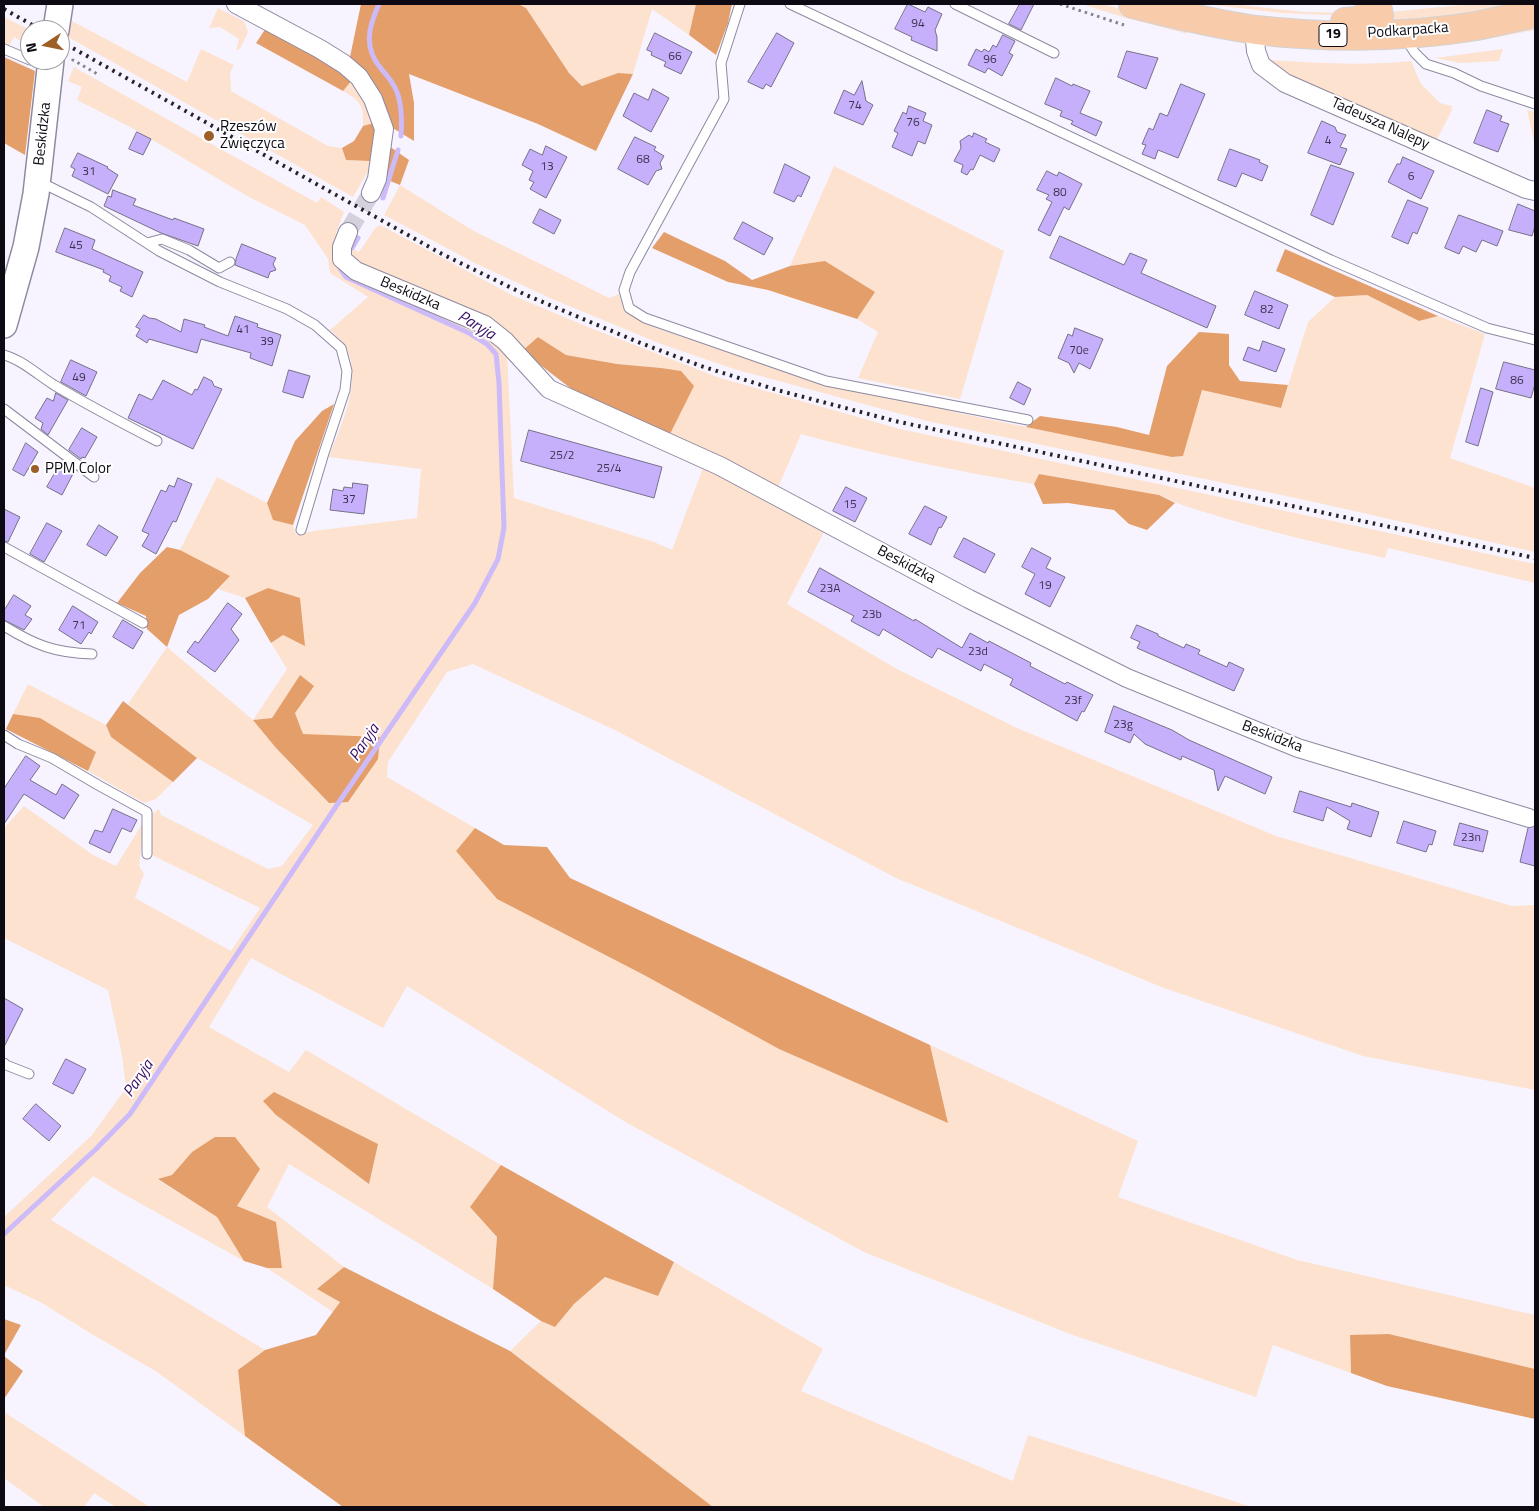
<!DOCTYPE html>
<meta charset="utf-8">
<style>
body{margin:0}
#map{position:relative;width:1539px;height:1511px;overflow:hidden;background:#f7f4ff;font-family:"Titillium Web",sans-serif}
canvas{display:block}
.frame{position:absolute;inset:0;border:5px solid #0d0a13;pointer-events:none}
.north{position:absolute;left:20px;top:20px;width:50px;height:50px;box-sizing:border-box;background:#fff;border:1px solid #9e9da1;border-radius:50%;rotate:259deg;font-size:14px;font-weight:700;line-height:20px;text-align:center;color:#0d0a13}
.north::after{content:'';display:block;margin:auto;width:18px;height:22px;background:#9e5e27;clip-path:polygon(50% 0,100% 100%,50% 72%,0 100%)}
</style>
<div id="map">
<canvas width="1539" height="1511"></canvas>
<div class="frame"></div>
<div class="north">N</div>
</div>
<script>
const ctx = document.querySelector('canvas').getContext('2d');
ctx.lineJoin = 'round';
function paint(path, color) { ctx.fillStyle = color; ctx.fill(path, 'evenodd'); }
function strokePath(path, color, width, dash) { ctx.strokeStyle = color; ctx.lineWidth = width; ctx.lineCap = dash ? 'butt' : 'round'; ctx.setLineDash(dash || []); ctx.stroke(path); }
function label(font, color, halo, rows, align = 'center') {
  ctx.font = font + ' "Titillium Web",sans-serif'; ctx.lineWidth = 4; ctx.setLineDash([]); ctx.textBaseline = 'middle'; ctx.strokeStyle = halo; ctx.fillStyle = color; for (const [text, x, y, turn = 0] of rows) {
    ctx.save(); ctx.translate(x, y); ctx.rotate((+turn || 0) * Math.PI / 180); ctx.textAlign = isNaN(turn) ? turn : align; if (halo) ctx.strokeText(text, 0, 0); ctx.fillText(text, 0, 0); ctx.restore();
  }
}
paint(new Path2D(`
 M518 4H696L689 35 652 9 633 74 618 73 583 86 569 73 526 9Z
 M1081 4H1103L1184 26 1188 34 1126 18Z
 M1206 4H1232L1304 12 1352 13V16L1281 13Z
 M1472 4H1534L1492 12 1384 23 1390 12Z
 M218 8 244 21 248 32 240 49 236 50 239 39 220 27 209 28Z
 M4 17 30 30V51L24 48 25 43 14 37 8 47 4 45Z
 M72 21 187 82 201 49 234 65 230 73 231 91 328 146 342 148 346 160 370 161 369 170 353 197 68 37Z
 M1535 23V30L1472 42 1429 47 1431 44Z
 M1273 44 1399 46 1404 49 1323 50 1270 47Z
 M1503 49 1499 61 1460 63 1435 58Z
 M1269 60C1316 63 1364 66 1411 61L1421 84 1440 103 1452 106V110L1436 141 1291 77 1272 67Z
 M74 67 317 203 321 197 344 212 336 233 339 240 335 253 482 331 507 353 514 498 654 542 672 550 704 465 826 528 787 604 897 669 1017 728 1276 836 1512 906 1535 905V1090L1363 1056 1164 988 896 878 615 730 473 664 447 672 388 762 387 777 475 828 456 851 497 899 644 975 779 1049 948 1122 930 1045 1138 1141 1118 1197 1297 1260 1535 1315V1369L1389 1334 1350 1336 1351 1373 1273 1345 1256 1397 1070 1334 864 1252 627 1123 407 986 383 1028 251 958 209 1027 289 1072 306 1050 501 1165 470 1207 497 1237 493 1289 289 1164 267 1207 344 1267 317 1289 340 1301 333 1312 267 1268H281L237 1206 192 1152 172 1175 158 1180 217 1217 244 1261 118 1191 93 1176 51 1220 265 1350 238 1370 245 1436 157 1372 90 1333 42 1303 4 1285V1217L92 1135 126 1088 122 1055 108 990 4 938V828L24 806 93 855 116 866 144 821 139 866 144 874 135 898 231 951 260 908 152 855V814L159 809 161 815 268 869 282 866 313 825 197 758 128 704 167 647 253 720 287 669 271 643 283 635 305 645 268 588 245 598 218 589 230 576 180 550 217 477 267 503 273 520 293 525 296 535 314 531 417 518 421 469 329 457C341 424 361 386 348 351 346 344 336 336 330 330L368 297 330 273 328 259 305 225 249 197 134 129 77 100 82 87 68 81ZM300 675 295 713 303 734 338 736 329 803 276 748 254 720 272 718ZM263 1100 368 1183 276 1115Z
 M352 80 361 92 374 123 363 126C364 105 360 101 343 91Z
 M1527 110 1535 112V147Z
 M834 166 1004 251 960 399 858 378 878 332 857 319 874 292 825 261 790 266Z
 M400 185 472 230 609 298 619 294 625 312 656 328 824 385 911 401 963 414 1172 457 1183 456 1202 390 1281 408 1308 322 1335 297 1367 295 1419 321 1438 316 1485 334 1450 458 1535 488V552L1310 501 927 421 734 369 661 344 550 298 477 264 384 215Z
 M380 225 514 296 588 327 720 378 900 429 1535 564V583L1388 548 1385 558C1331 546 1277 534 1224 518 1202 511 1180 506 1159 495L1039 474 1034 484C956 471 877 455 801 434L777 490 668 438 678 415 661 368 617 364 566 355 538 337 522 351 352 260 347 251 349 246 359 252 376 227Z
 M28 684 106 725 111 737 173 782 156 799 144 803 88 771 96 752 71 737 13 714Z
 M674 1262 823 1349 801 1391 1013 1481 1028 1435 1252 1507H713L510 1351 541 1321 555 1327 574 1304 605 1277 658 1296Z
 M4 1412 150 1507H116L94 1493 84 1507H44L4 1478Z`), '#fce2cf');
paint(new Path2D(`
 M361 4H518L526 8 569 73 582 86 618 73 633 74 596 151 538 124 409 74 414 103V141L391 127 376 94 350 57Z
 M696 4H732L728 23 716 55 689 35Z
 M266 28 332 64 352 80 343 91 256 43Z
 M4 57 35 71 25 155 4 143Z
 M374 123V142L370 161 346 160 342 148 354 141 363 126Z
 M389 146 409 160 400 185 383 178Z
 M664 232 725 261 752 280 790 266 825 261 875 292 857 319 768 290 728 282 652 248Z
 M1285 249 1438 316 1419 321 1367 295 1335 297 1276 271Z
 M1199 332 1229 334V365L1240 381 1288 385 1281 408 1202 390 1183 456 1172 457 1026 427 1040 416 1117 427 1149 435 1167 366Z
 M538 337 566 355 617 364 661 368 681 371 694 386 668 438 586 400 522 351Z
 M334 404 293 525 273 520 267 503 295 441 322 411Z
 M1039 474 1159 495 1175 503 1147 530 1129 524 1114 510 1068 503 1043 504 1034 484Z
 M167 547 180 550 230 576 208 599 179 615 167 647 147 629 146 616 117 603 140 573Z
 M268 588 300 598 305 646 283 635 271 643 245 598Z
 M300 675 314 686 295 713 303 734 380 737 378 759 348 802 329 803 276 748 253 720 272 718Z
 M123 701 197 758 173 782 111 737 106 725Z
 M13 714 40 718 96 752 88 771 6 729Z
 M475 828 504 845 547 847 570 878 930 1045 948 1123 779 1049 644 975 497 899 456 851Z
 M274 1092 378 1144 369 1184 276 1115 263 1101Z
 M215 1137H235L260 1169 237 1206 276 1222 282 1268H267L244 1261 217 1217 158 1179 172 1175 192 1152Z
 M501 1165 674 1262 658 1296 605 1277 574 1304 555 1327 541 1321 493 1289 497 1237 470 1207Z
 M344 1267 510 1351 713 1507H343L245 1436 238 1370 265 1350 316 1335 340 1302 317 1289Z
 M4 1319 21 1325 4 1355Z
 M1389 1334 1535 1369V1419L1387 1386 1351 1373 1350 1335Z
 M4 1356 23 1371 4 1399Z`), '#e49e69');
strokePath(new Path2D(`
 M379 4C371 22 364 41 375 60 380 69 389 76 394 86 402 99 402 121 401 136
 M383 198 398 150
 M352 248 358 238
 M4 1234 96 1149 130 1114 339 802 475 603 498 559 504 528 499 383 496 354 487 344 469 333 346 277 340 268`), '#ccbbf8', 5);
const building = new Path2D(`
 M908 4 925 12 928 7 942 14 935 30 937 37V51L911 40 912 37 895 29Z
 M1020 4H1034L1021 30 1009 24Z
 M655 33 692 52 681 74 664 66 666 62 651 55 652 52 647 50Z
 M777 33 794 43 771 87 766 84 763 89 748 82Z
 M1003 35 1015 41 1009 53 1013 55 1002 76 988 68 985 73 968 65 976 49 982 52 984 49 989 52 993 45 996 47Z
 M1127 51 1158 58 1146 89 1118 77Z
 M1056 78 1072 86 1073 84 1090 91 1080 113 1102 122 1096 136 1071 124 1073 121 1060 116 1062 111 1045 104Z
 M862 81 866 101 873 105 863 125 834 113 844 90 854 95Z
 M1181 84 1205 94 1178 158 1158 150 1155 159 1142 154 1146 145 1142 144 1149 128 1153 130 1160 113 1167 116Z
 M653 89 669 98 651 132 623 116 634 93 648 100Z
 M909 106 926 113 923 121 932 125 925 144 918 141 912 156 892 147 898 133 894 131 903 112 906 114Z
 M1487 110 1502 116 1500 121 1509 124 1498 152 1474 143Z
 M1322 121 1335 127 1337 132 1346 135 1340 147 1347 149 1340 165 1308 153Z
 M137 132 151 139 143 155 129 149Z
 M974 133 987 139 985 142 1000 149 994 162 980 155 973 170 971 169 967 175 961 172 963 165 954 161 961 148 960 141 969 135 972 137Z
 M635 137 656 147 654 150 664 156 660 163 662 169 656 171 648 185 618 169Z
 M546 146 567 157 546 198 530 189 534 182 529 180 533 171 522 165 530 149 542 155Z
 M1230 149 1260 160 1259 162 1268 166 1262 181 1242 173 1236 187 1218 180Z
 M78 153 108 167 107 168 118 175 108 194 72 176 75 169 71 167Z
 M1403 157 1434 171 1421 199 1388 182 1397 164H1400Z
 M785 164 810 177 801 197 798 195 794 202 774 193Z
 M1331 165 1354 173 1333 225 1311 215Z
 M1047 171 1057 176 1059 172 1082 184 1069 210 1064 207 1050 236 1038 230 1052 202 1046 199 1049 195 1037 190Z
 M113 190 136 199 133 205 173 220 174 218 204 229 198 246 161 233 104 206 108 196 111 197Z
 M1408 200 1428 208 1417 234 1413 232 1408 244 1392 237Z
 M1518 204 1535 211V226L1532 236 1509 230Z
 M540 209 561 220 554 234 533 223Z
 M1459 215 1503 231 1497 246 1482 240 1476 252 1463 246 1459 254 1445 248Z
 M743 222 773 238 764 255 734 239Z
 M65 228 95 240 92 249 143 272 132 297 120 291 122 287 109 281 111 276 103 272 104 270 56 252Z
 M1060 236 1124 265 1130 253 1147 260 1141 273 1216 306 1207 328 1050 258Z
 M242 244 276 258 273 264 276 270 270 272 268 278 235 265 236 259Z
 M1255 291 1288 305 1279 329 1245 315Z
 M144 315 149 318 156 319 181 332 184 319 205 325 204 327 228 336 235 316 258 324 257 327 281 335 272 366 250 358 251 353 201 339 197 353 149 339 147 343 136 336 140 329 136 327Z
 M1075 328 1103 339 1090 369 1079 363 1074 373 1069 363 1058 358 1068 334 1072 336Z
 M1263 341 1285 349 1276 372 1243 360 1248 347 1259 351Z
 M71 360 97 372 86 396 61 382Z
 M1504 362 1535 370V384L1531 398 1496 389Z
 M289 370 310 376 303 398 283 392Z
 M204 377 212 381 214 386 222 389 193 449 128 418 139 394 152 400 163 380 192 395 195 389 197 390Z
 M1018 382 1031 389 1024 405 1010 398Z
 M1481 388 1493 392 1478 446 1466 442Z
 M56 393 68 400 48 435 41 429 43 423 35 418 47 398 53 401Z
 M82 428 97 437 85 458 82 457 81 459 69 450Z
 M529 430 662 467 654 498 521 461Z
 M26 443 38 452 24 476 13 470Z
 M62 461 75 470 62 495 47 487Z
 M178 478 192 484 176 522 173 521 156 554 142 546 149 534 142 531 161 490 166 492 169 485 174 487Z
 M353 483 368 485 364 514 330 510 333 489 343 491 344 487 352 488Z
 M846 487 867 498 855 522 833 511Z
 M925 506 947 517 941 528 939 527 931 545 909 534Z
 M4 509 20 517 8 542 4 541Z
 M47 523 62 531 44 562 30 554Z
 M99 525 118 537 106 556 87 545Z
 M964 538 995 554 985 573 954 557Z
 M1032 548 1051 558 1046 568 1065 577 1050 607 1025 594 1035 574 1022 567Z
 M820 568 914 621 915 619 962 648 970 633 988 643 989 641 1031 663 1030 666 1065 684 1067 682 1093 695 1084 712 1082 711 1077 721 1010 685 1013 679 984 664 981 671 938 648 932 658 883 629 879 636 851 621 854 616 808 592Z
 M14 595 31 606 25 615 32 619 24 630 4 620V611Z
 M228 603 242 614 231 629 239 640 215 672 187 652 195 641 198 643Z
 M73 606 98 622 91 634 89 632 81 644 59 630Z
 M123 620 143 632 133 649 113 637Z
 M1137 625 1158 634V636L1184 648 1186 644 1200 650 1198 654 1227 667 1229 662 1244 669 1234 691 1137 648 1140 642 1131 638Z
 M1114 706 1172 730 1189 740 1272 777 1265 794 1225 776 1218 791 1214 770 1182 756 1181 760 1145 744 1134 734 1130 743 1105 732Z
 M26 756 40 766 30 780 56 795 62 784 79 795 64 819 24 794 4 824V789Z
 M1300 791 1351 807 1352 803 1379 812 1371 837 1347 829 1350 821 1327 807 1323 821 1294 812Z
 M113 809 137 820 131 832 122 828 110 853 89 843 95 830 102 832Z
 M1404 821 1436 831 1432 845 1429 844 1426 852 1397 843Z
 M1460 823 1488 831 1483 852 1454 845Z
 M1535 826V866L1520 862 1528 828Z
 M4 998 23 1009 4 1047Z
 M66 1059 86 1069 73 1094 53 1084Z
 M36 1104 61 1126 49 1141 23 1119Z`);
paint(building, '#c6affb');
strokePath(building, '#767087', 1);
strokePath(new Path2D(`
 M348 232 371 193`), '#d4d1dc', 18, [18, 9]);
const lane = new Path2D(`
 M740 4 721 63 724 99 630 272 624 290 629 308 645 318 826 381 1028 420
 M790 4 1331 260 1487 328 1535 340
 M955 4 1054 53
 M1405 38 1415 53 1426 64 1454 73 1481 86 1535 104
 M4 49 30 60
 M40 182 91 207 159 251 220 282 287 309 315 325 341 348 347 371 345 390 324 453 301 530
 M147 243 162 239 189 250 219 268 230 262
 M4 355C22 360 38 375 54 385 88 405 122 423 157 441
 M4 409 94 477
 M4 547 143 623
 M4 626C35 645 55 653 92 654
 M4 735 18 744 52 758 98 785 147 812V854
 M4 1063 6 1065 29 1074`);
const street = new Path2D(`
 M236 4 320 49 344 64 359 77 373 99 384 129 377 179 371 193
 M1254 29 1256 51 1261 65 1285 83 1526 189 1535 191
 M348 232 342 247V259L356 271 485 325 505 341 549 389 720 466 969 599 1127 678 1298 748 1529 818`);
const secondary = new Path2D(`
 M56 30 60 4
 M4 325 26 247 36 194 51 60`);
const highway = new Path2D(`
 M1133 4C1173 14 1214 24 1256 30 1328 38 1404 38 1476 26 1496 22 1516 17 1535 13
 M1345 22 1377 19 1379 16 1378 10 1370 4`);
strokePath(lane, '#8f89a0', 11);
strokePath(street, '#8f89a0', 20);
strokePath(secondary, '#8f89a0', 28);
strokePath(highway, '#d3d3d5', 30);
strokePath(new Path2D(`
 M1060 4 1124 25
 M72 61 73 60 99 75`), '#86838d', 3, [2.5, 4]);
strokePath(lane, '#fff', 9);
strokePath(street, '#fff', 18);
strokePath(secondary, '#fff', 25);
strokePath(highway, '#f8ccab', 28);
strokePath(new Path2D(`
 M4 9 41 30
 M60 41 442 254 526 295 638 342 701 366 777 390 895 421 1535 558`), '#25222b', 4, [2.5, 5]);
for (const [x, y, r, color] of [
 [209,136,6,"#9e5e27"],
 [35,469,5,"#9e5e27"]
]) { const dot = new Path2D(); dot.arc(x, y, r, 0, 2 * Math.PI); ctx.fillStyle = color; ctx.fill(dot); strokePath(dot, '#fff', 2); }
label('12px', '#3b334d', null, [
 ["94",918,24],
 ["66",675,57],
 ["96",990,60],
 ["74",855,106],
 ["76",913,123],
 ["4",1328,141],
 ["68",643,160],
 ["13",547,167],
 ["31",89,172],
 ["6",1411,177],
 ["80",1060,193],
 ["45",76,246],
 ["82",1267,310],
 ["41",243,330],
 ["39",267,342],
 ["70e",1079,351],
 ["49",79,378],
 ["86",1517,381],
 ["25/2",562,456],
 ["25/4",609,469],
 ["37",349,500],
 ["15",850,505],
 ["19",1045,586],
 ["23A",830,589],
 ["23b",872,615],
 ["71",79,626],
 ["23d",978,652],
 ["23f",1073,701],
 ["23g",1123,725],
 ["23n",1471,838]
]);
for (const [x, y, w] of [
 [1333,35,28]
]) { const box = new Path2D(); box.roundRect(x - w / 2, y - 11.5, w, 23, 4); ctx.fillStyle = '#fff'; ctx.fill(box); strokePath(box, '#0d0a13', 1); }
label('bold 14px', '#0d0a13', null, [
 ["19",1333,35]
]);
label('15px', '#0d0a13', '#fff', [
 ["Podkarpacka",1408,31,-4],
 ["Tadeusza Nalepy",1380,124,24],
 ["Beskidzka",43,134,-84],
 ["Beskidzka",410,294,23],
 ["Beskidzka",906,565,28],
 ["Beskidzka",1272,737,21]
]);
label('15px', '#0d0a13', '#fff', [
 ["Rzeszów",220,127],
 ["Zwięczyca",220,144],
 ["PPM Color",45,469]
], 'left');
label('italic 16px', '#360c64', '#fff', [
 ["Paryja",476,326,31],
 ["Paryja",365,743,-56],
 ["Paryja",139,1079,-56]
]);
</script>
